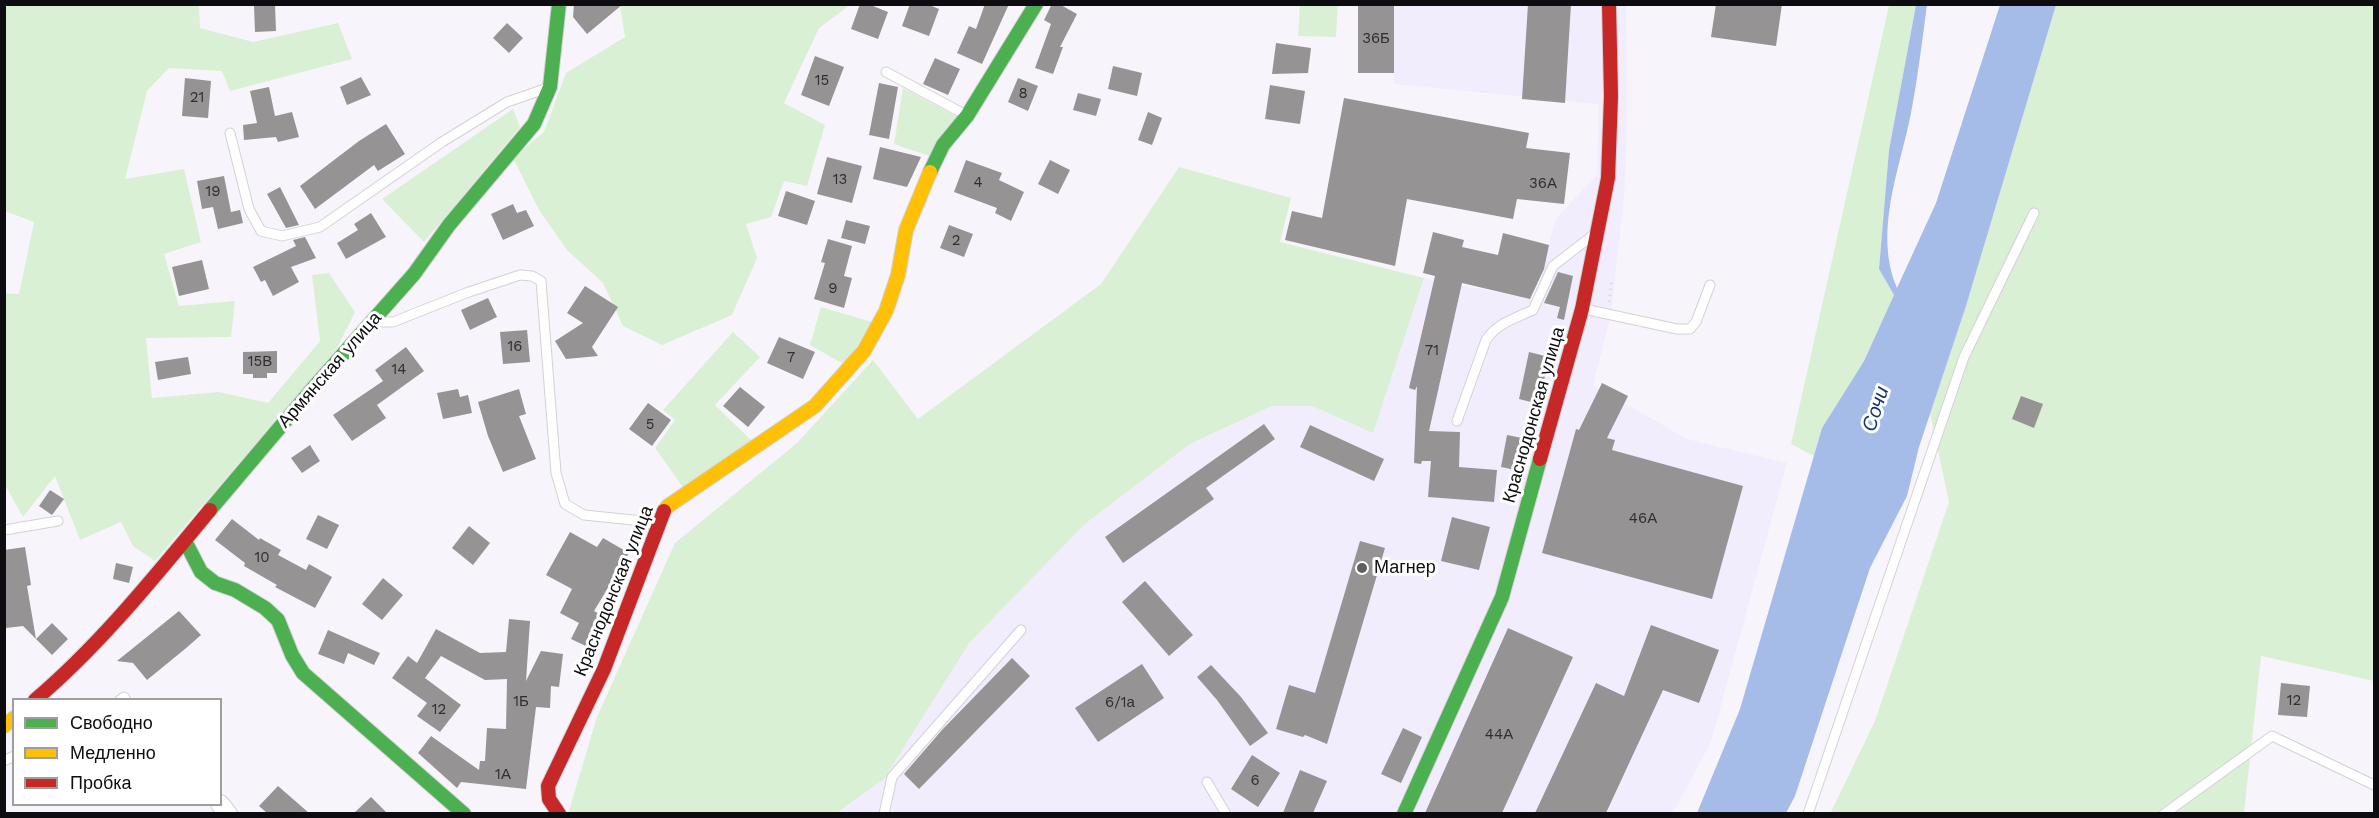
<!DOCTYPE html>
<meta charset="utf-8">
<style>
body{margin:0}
#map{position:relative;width:2379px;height:818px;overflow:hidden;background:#f7f5fb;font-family:"Work Sans",sans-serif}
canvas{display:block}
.frame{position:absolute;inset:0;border:6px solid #0d0c10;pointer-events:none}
.legend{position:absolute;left:12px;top:698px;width:210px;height:108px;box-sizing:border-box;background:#fff;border:2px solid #9e9e9f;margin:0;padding:8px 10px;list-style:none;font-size:18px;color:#0d0c10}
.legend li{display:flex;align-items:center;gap:12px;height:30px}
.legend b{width:30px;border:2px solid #9e9e9f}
</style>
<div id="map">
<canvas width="2379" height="818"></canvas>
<div class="frame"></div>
<ul class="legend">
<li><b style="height:8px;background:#4caf50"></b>Свободно</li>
<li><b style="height:8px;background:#ffc107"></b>Медленно</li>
<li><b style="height:8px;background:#c62828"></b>Пробка</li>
</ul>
</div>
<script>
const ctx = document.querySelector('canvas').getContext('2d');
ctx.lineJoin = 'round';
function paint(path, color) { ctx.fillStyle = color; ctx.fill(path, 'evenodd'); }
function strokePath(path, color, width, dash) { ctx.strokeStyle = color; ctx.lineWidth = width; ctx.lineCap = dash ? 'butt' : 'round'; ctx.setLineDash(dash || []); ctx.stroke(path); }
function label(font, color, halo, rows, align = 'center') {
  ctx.font = font + ' "Work Sans",sans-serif'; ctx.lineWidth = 6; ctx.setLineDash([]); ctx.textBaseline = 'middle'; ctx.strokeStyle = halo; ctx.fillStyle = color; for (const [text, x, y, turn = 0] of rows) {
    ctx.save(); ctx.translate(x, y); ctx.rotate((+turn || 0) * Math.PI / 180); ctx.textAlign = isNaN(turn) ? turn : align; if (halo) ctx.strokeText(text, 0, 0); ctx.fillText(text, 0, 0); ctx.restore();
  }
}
paint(new Path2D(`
 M1394 5H1626L1627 129 1624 197 1611 315 1593 385 1687 439 1787 463 1711 742 1673 813 837 814 884 779 970 642 1085 524 1190 444 1272 406H1312L1373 432 1424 278 1536 300 1555 220 1597 174 1599 104 1394 84Z`), '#f2edfc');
paint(new Path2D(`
 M1300 4 1338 5 1336 37 1298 36Z
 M4 5H199L200 28 253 42 338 23 352 59 230 91 222 71 169 68 147 91 125 179 184 169 201 242 164 254 179 306 235 301 231 337 146 338 152 398 219 392 268 403 320 341 312 275 329 273 355 312 337 348 155 561 133 546 121 522 80 540 55 476 23 517 5 485V293L19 294 34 222 5 211Z
 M620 5H850L819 28 784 103 825 125 807 186 784 181 771 217 746 224 757 258 732 315 662 345 623 326 603 283 567 250 539 210 513 158 544 132 566 73 625 37Z
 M1889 5H1916L1889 150 1879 269 1894 295 1864 361 1822 428 1814 456 1791 444Z
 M2056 5H2374V681L2261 656 2244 813 1830 814 1875 721 1949 502 1930 413 1966 306Z
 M903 88 958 117 932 157 894 144Z
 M513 109 520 127 424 242 382 199Z
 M1179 167 1291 198 1280 242 1424 278 1373 433 1312 406H1272L1190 444 1085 524 970 642 884 779 837 813 568 814 597 717 675 543 797 443 873 360 918 419 1101 284Z
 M821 307 872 322 845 365 810 345Z
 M733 332 760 357 715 405 755 444 685 490 655 448 675 420 663 410Z`), '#d9f0d5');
paint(new Path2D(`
 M1916 5H1927C1922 41 1918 77 1911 113 1900 169 1873 232 1897 288L1936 203 2000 5H2056L1966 306 1919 447 1907 496 1870 568 1795 796 1786 813H1697L1740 709 1822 428 1864 361 1894 295 1879 269 1889 150Z`), '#a6bce8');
paint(new Path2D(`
 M574 4H623L587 34 573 17Z
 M860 4H868L888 12 878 39 851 29Z
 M910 4H927L939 9 929 36 902 26Z
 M985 4H1009L982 64 957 53 969 26 976 29Z
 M1052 4H1059L1077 14 1060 47H1063L1053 74 1035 68 1051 24 1044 20Z
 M1358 4H1394V73H1358Z
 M1528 4H1571L1565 103 1522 99Z
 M1716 4H1782L1776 46 1711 37Z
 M275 5 276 31 255 32 254 6Z
 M507 23 523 38 509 53 493 38Z
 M1276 43 1311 48 1308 73 1272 74Z
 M815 56 844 67 829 106 801 95Z
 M935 58 960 69 948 95 923 84Z
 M1113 66 1142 73 1137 96 1108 89Z
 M361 77 371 95 347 105 340 87Z
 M185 78 211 81 208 118 182 116Z
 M1018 78 1038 86 1028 111 1008 102Z
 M879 83 898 87 889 139 869 135Z
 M1270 85 1305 91 1300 124 1265 119Z
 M269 87 275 116 292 112 299 137 278 142 276 137 244 140 243 125 257 123 250 91Z
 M1078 93 1101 99 1096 116 1073 110Z
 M1344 98 1529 133 1526 148 1570 153 1564 204 1517 199 1513 219 1407 199 1395 266 1285 240 1292 211 1322 218Z
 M1148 112 1162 118 1152 145 1138 140Z
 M386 124 405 154 378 171 374 165 315 209 300 186 359 141Z
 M880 147 921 157 907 187 873 179Z
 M827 157 862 166 852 203 817 194Z
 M966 160 1002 173 999 180 1024 192 1011 221 995 213 997 208 954 192Z
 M1050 160 1070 170 1058 194 1038 184Z
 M224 176 231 212 240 210 243 223 218 229 213 207 202 209 197 181Z
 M280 187 299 225 286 228 267 194Z
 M786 191 815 201 807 225 778 216Z
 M513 204 517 213 526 210 534 226 503 240 491 214Z
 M371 213 386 237 346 259 337 243 358 230 354 224Z
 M846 220 870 226 865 244 841 238Z
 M949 225 973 234 964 257 940 248Z
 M1433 232 1464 240 1462 247 1498 255 1503 233 1549 245 1544 269 1530 299 1462 283 1429 431 1460 432 1459 467 1497 470 1494 502 1428 497 1431 461H1422L1421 464 1414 463 1417 386 1415 390 1409 388 1435 276 1423 273Z
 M305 237 316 258 291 267 299 282 273 296 265 280 261 282 253 267 296 246 293 240Z
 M828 239 852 246 844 276 852 278 844 308 814 299 825 263 821 262Z
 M202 260 209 289 179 296 172 267Z
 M1558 272 1573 276 1564 320 1557 318 1560 307 1544 303Z
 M585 286 618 307 592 347 598 356 566 359 555 341 583 323 567 313Z
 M488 298 497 317 470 330 461 310Z
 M527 330 530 362 503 364 500 332Z
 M779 337 815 352 803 379 767 363Z
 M406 347 424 371 377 405 386 418 352 441 333 415 383 381 375 370Z
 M277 351V373H267V378H253V374H243V352Z
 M1529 352 1549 357 1539 404 1519 399Z
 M188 357 191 374 158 380 155 362Z
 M1602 383 1628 396 1607 438 1615 440 1612 450 1743 486 1712 599 1542 553 1576 429 1579 430Z
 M740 387 765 407 748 427 723 406Z
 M458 389 460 397 468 395 472 413 443 419 437 393Z
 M519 389 526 414 519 416 536 459 503 472 488 436 478 402Z
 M2021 396 2043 404 2034 428 2012 419Z
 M648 403 671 420 652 446 629 429Z
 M1264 424 1275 439 1206 488 1214 499 1123 563 1105 537Z
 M1310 425 1384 459 1374 481 1300 447Z
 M1507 435 1527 439 1521 471 1501 467Z
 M310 445 320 461 302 473 291 458Z
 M50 490 64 499 52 515 39 506Z
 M318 515 339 525 327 549 306 539Z
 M1452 517 1490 527 1479 570 1441 561Z
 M232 519 259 540 260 538 281 550 278 555 306 570 309 564 332 577 315 608 275 587 277 585 244 566 245 563 215 540Z
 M469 526 490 543 473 565 452 548Z
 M570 532 597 547 603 538 629 553 594 611 603 616 588 647 571 639 579 623 560 613 572 589 546 575Z
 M1360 541 1385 548 1327 744 1305 735 1303 737 1276 729 1289 685 1315 693Z
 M25 547 31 585 27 586 36 639 52 623 68 639 52 655 23 626 6 628 4 550Z
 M116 563 133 567 129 583 113 579Z
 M383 578 403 595 382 620 362 604Z
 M1145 581 1193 635 1169 656 1122 602Z
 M179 611 201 635 185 649 147 680 133 663 117 661Z
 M509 619 530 621 526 681 541 651 563 654 559 687 551 686 550 708 536 707 526 789 461 782 457 788 418 753 431 736 479 770 480 761H485L487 728 506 729 507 679 485 680 441 656 425 678 461 705 440 732 417 716 427 703 392 678 408 656 417 663 436 629 480 653 506 652Z
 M1651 625 1719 650 1699 703 1663 690 1606 813H1535L1596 683 1624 696Z
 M1508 628 1573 657 1502 813H1425Z
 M328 630 380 653 374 665 348 653 344 664 318 654Z
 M1012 658 1030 676 919 789 904 774 942 730Z
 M1142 664 1164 698 1098 742 1075 708Z
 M1211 665 1241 697 1268 733 1250 746 1217 700 1197 677Z
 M2281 683 2310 686 2307 717 2278 715Z
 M1403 728 1422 737 1401 783 1381 774Z
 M1252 755 1280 773 1258 807 1231 789Z
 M1300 770 1327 781 1313 813H1283Z
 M278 786 309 813H267L259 806Z
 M371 797 387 813H354Z`), '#969395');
const lane = new Path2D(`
 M886 72 966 115
 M230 133 249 209 261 231 282 236 320 227 442 142 507 102 545 89
 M1584 309 1677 329H1690L1696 322 1710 285
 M378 322H393L466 293 520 275 532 276 541 281 556 473 565 504 584 515 643 521 656 526
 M1457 421 1486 340C1497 323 1516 318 1533 310L1553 266 1592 236
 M4 530 58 521
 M120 700 124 697 126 700
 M4 761 14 756
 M1207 782 1226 814
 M884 814 892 777 1021 630
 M1808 814 1964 357 2034 213
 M2164 814 2272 736 2374 785`);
const street = new Path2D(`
 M220 804 228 814`);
const fast = new Path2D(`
 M930 172 943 145 967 116 1036 4
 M210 510 314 387 414 274 449 225 534 124 550 87 559 4
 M185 541 201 572 215 583 235 590 265 608 278 620 292 655 303 673 464 814
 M1404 814 1502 597 1540 459`);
const slow = new Path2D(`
 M664 511 668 506 815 406 864 351 886 311 898 275 906 230 930 172
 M4 726 14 718`);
const jam = new Path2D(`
 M1540 459 1582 309 1608 178 1611 96 1609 4
 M35 700C101 644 155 576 210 510
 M559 814 549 799 548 786 604 669 664 511`);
strokePath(lane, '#d3d1d6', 11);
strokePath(street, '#d3d1d6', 20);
strokePath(fast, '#d3d1d6', 16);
strokePath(slow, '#d3d1d6', 16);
strokePath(jam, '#d3d1d6', 16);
strokePath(new Path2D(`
 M1609 302 1612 279`), '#dcdbdd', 3, [1.5, 4.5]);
strokePath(lane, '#fefefe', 9);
strokePath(street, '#fefefe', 18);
strokePath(fast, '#4caf50', 14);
strokePath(slow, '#ffc107', 14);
strokePath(jam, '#c62828', 14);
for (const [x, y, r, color] of [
 [1362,568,6,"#5f5e62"]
]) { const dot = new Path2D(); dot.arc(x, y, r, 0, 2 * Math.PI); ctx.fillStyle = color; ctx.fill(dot); strokePath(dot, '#fff', 2); }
label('15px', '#2f2e31', null, [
 ["36Б",1376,39],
 ["15",822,81],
 ["8",1023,94],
 ["21",197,98],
 ["13",840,180],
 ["4",978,183],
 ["36А",1543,184],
 ["19",213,192],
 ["2",956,241],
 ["9",833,289],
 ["16",515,347],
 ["71",1432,351],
 ["7",791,358],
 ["15В",260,362],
 ["14",399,370],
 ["5",650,425],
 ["46А",1643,519],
 ["10",262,558],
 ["12",2294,701],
 ["1Б",521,702],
 ["6/1а",1120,703],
 ["12",439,710],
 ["44А",1499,735],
 ["1А",503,775],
 ["6",1255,781]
]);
label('18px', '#0d0c10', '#fff', [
 ["Армянская улица",330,370,-49],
 ["Краснодонская улица",1534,415,-74],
 ["Краснодонская улица",614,591,-68]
]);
label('18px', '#0d0c10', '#fff', [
 ["Магнер",1374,568]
], 'left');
label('italic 20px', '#133379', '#fff', [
 ["Сочи",1876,409,-72]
]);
</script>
